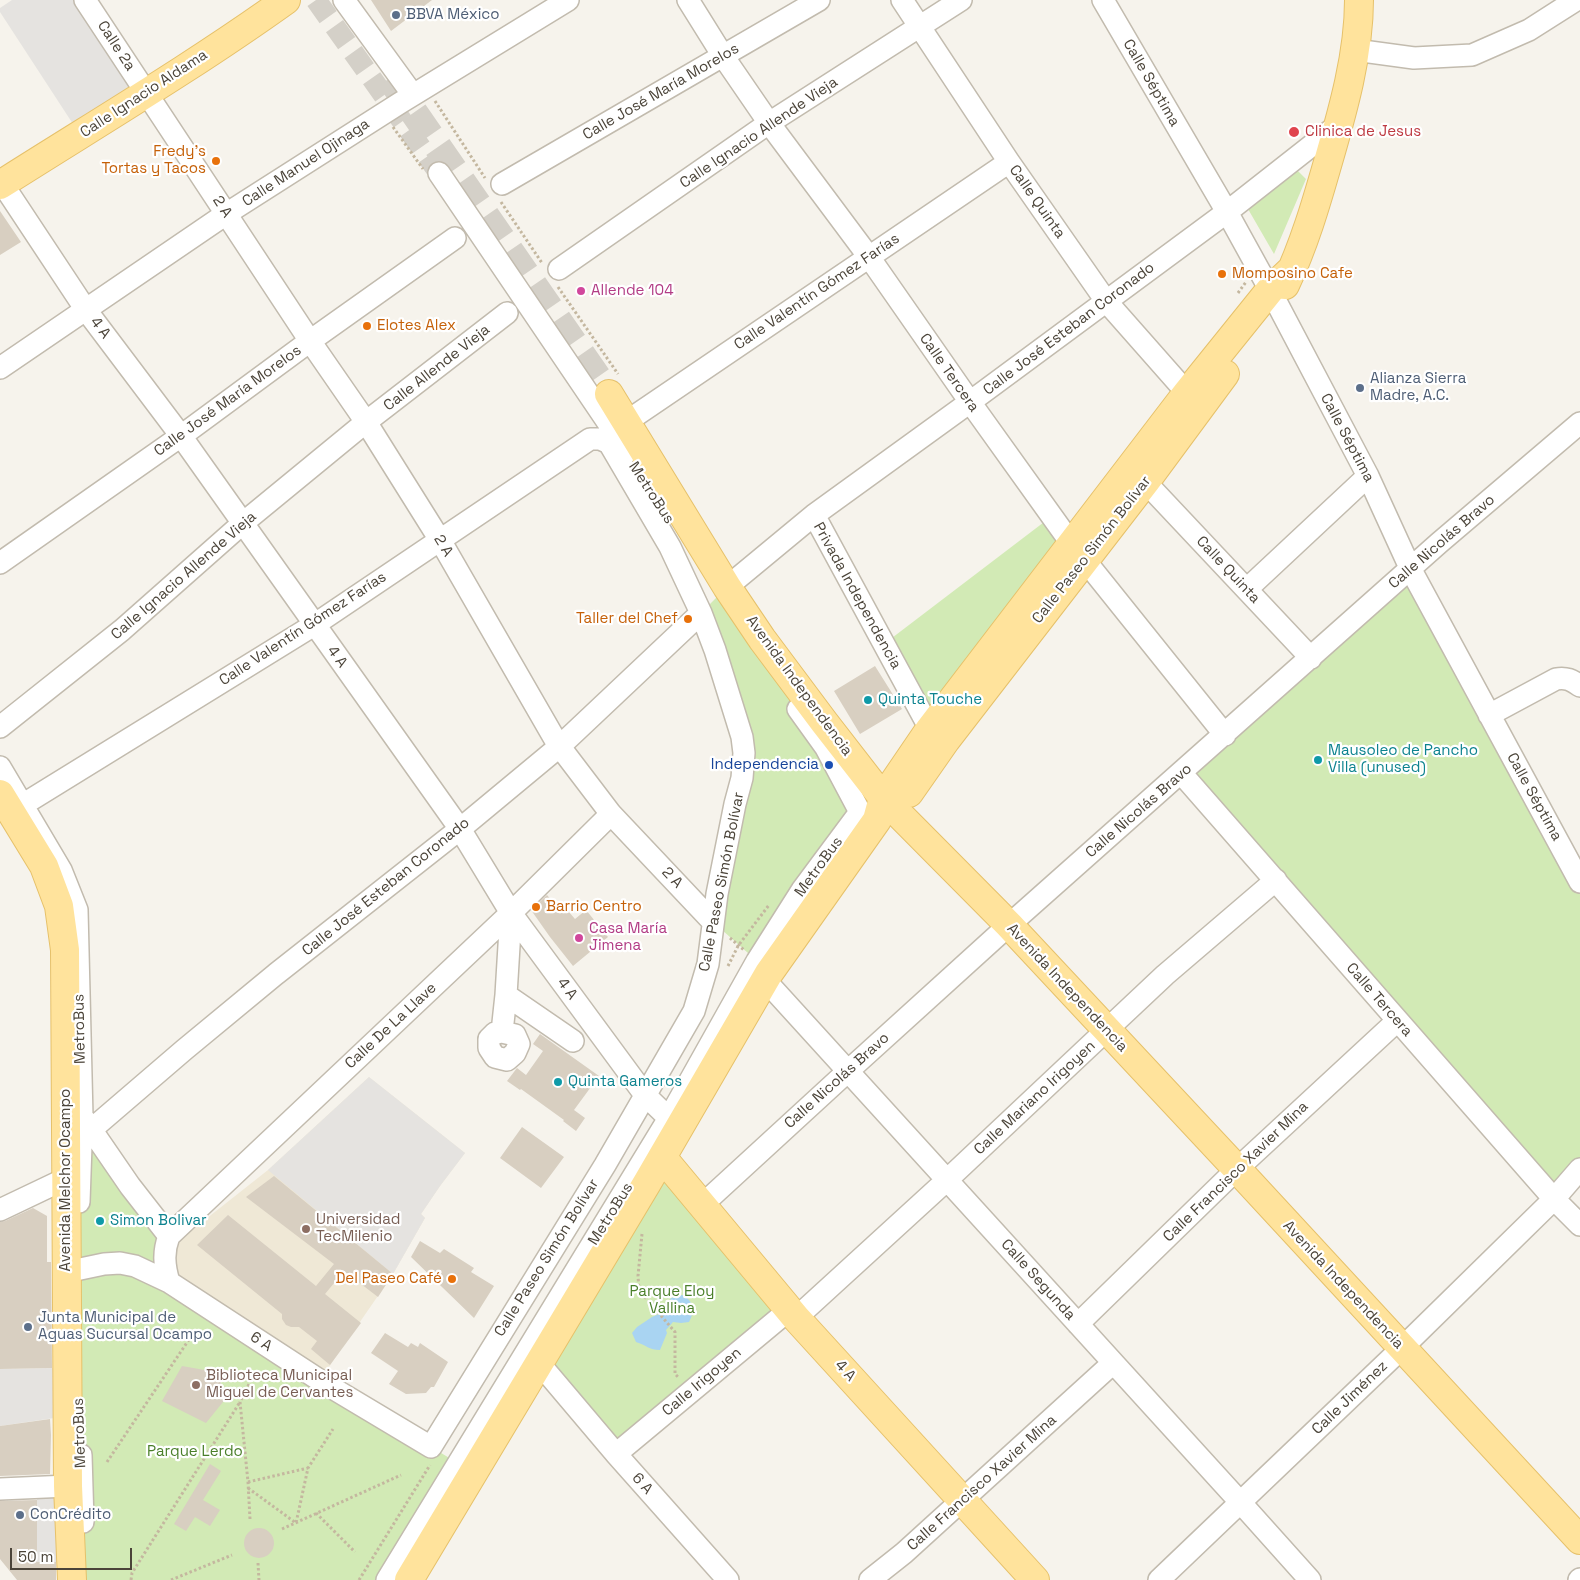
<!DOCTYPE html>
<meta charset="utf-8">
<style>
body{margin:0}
#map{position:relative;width:1580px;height:1580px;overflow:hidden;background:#f6f3ec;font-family:"Space Grotesk",sans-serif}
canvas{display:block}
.scale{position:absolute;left:10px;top:1548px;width:122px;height:22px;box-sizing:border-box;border:2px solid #4b4439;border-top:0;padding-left:6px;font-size:15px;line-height:18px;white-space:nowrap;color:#4b4439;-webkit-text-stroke:4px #fff;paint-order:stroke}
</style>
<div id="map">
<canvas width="1580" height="1580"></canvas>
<div class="scale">50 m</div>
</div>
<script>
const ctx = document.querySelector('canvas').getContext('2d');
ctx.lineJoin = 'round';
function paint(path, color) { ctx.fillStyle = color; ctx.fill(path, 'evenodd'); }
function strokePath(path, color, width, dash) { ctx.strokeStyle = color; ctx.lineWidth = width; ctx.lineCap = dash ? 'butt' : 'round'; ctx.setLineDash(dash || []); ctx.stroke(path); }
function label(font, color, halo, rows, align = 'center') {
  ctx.font = font + ' "Space Grotesk",sans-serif'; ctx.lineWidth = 4.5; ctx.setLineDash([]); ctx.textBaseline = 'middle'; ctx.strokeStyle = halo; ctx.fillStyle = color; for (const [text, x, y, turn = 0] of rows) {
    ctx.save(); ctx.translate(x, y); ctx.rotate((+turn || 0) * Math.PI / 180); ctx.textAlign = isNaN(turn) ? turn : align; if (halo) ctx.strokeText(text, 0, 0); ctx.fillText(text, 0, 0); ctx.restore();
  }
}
paint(new Path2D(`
 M369 1077 465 1153 440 1186 421 1214 425 1218 393 1274 322 1377 173 1272V1245L268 1170Z`), '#efe8d6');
paint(new Path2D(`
 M1295 168 1306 179 1274 254 1248 209Z
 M1052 516 1071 543 930 729 884 644Z
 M1411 570 1580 873V1169L1554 1199 1182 774Z
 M727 587 883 798 757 961 713 922 742 778 701 613Z
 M92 1129 169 1236 164 1265 298 1366 474 1473 409 1580H72L67 1156Z
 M662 1157 789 1310 616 1454 539 1363Z`), '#d2eab5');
paint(new Path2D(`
 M12 0H78L136 88 73 124 0 12V8Z
 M369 1077 465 1153 440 1186 421 1214 425 1218 393 1274 268 1170Z
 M56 1368 54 1418 0 1426V1369Z
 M37 1491H58L59 1562H37Z`), '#e5e3e0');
paint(new Path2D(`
 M682 1295C694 1300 695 1312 689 1322L681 1323 673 1322 666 1330 667 1333 660 1350C649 1350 646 1345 636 1342L632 1333 637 1327 652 1317 664 1312 671 1298Z`), '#a9d4f2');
paint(new Path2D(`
 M371 0H432L391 31Z
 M0 211 21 242 0 255Z
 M875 666 902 709 860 734 834 691Z
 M547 895 559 909 563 905 575 919 586 910 608 937 573 966 550 937 531 910Z
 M540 1034 599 1076 574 1110 585 1118 576 1131 563 1121 564 1120 521 1089 520 1090 507 1081 517 1068 526 1075 543 1051 533 1044Z
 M522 1127 564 1157 541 1188 500 1158Z
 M274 1176 393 1274 378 1297 344 1271 325 1294 361 1323 330 1365 311 1349 317 1341 299 1327H291L286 1325 282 1319V1314L197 1245 228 1215 316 1286 334 1264 246 1197Z
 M33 1208 47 1216V1262H51L52 1368 0 1369V1222L5 1221Z
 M420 1241 440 1253 444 1249 474 1268 471 1272 494 1286 474 1318 411 1257Z
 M385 1333 408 1347 411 1343 418 1347 420 1343 448 1362 434 1387H431L426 1393 406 1394 389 1384 398 1371 371 1353Z
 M182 1366 216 1372 227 1397 206 1423 162 1401Z
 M50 1419 51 1435 50 1474 0 1476V1426Z
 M210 1464 221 1471 203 1500 220 1510 210 1526 195 1517 186 1531 174 1524Z
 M37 1500V1562H56V1580H17L0 1559V1501Z
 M244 1543a15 15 0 1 1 30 0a15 15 0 1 1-30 0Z`), '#d8cfc1');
strokePath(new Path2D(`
 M316 0 439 173`), '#d4d0c8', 21, [21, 11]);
strokePath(new Path2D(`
 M390 78 609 394`), '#d4d0c8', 28, [28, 14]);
const minor = new Path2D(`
 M85 0 310 341 366 422 440 540 557 743 611 814 713 922
 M344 0 413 95
 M688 0 723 56 769 123 869 257 970 402 1071 543 1225 735
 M902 0 1009 162 1106 301 1196 403
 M1103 0 1227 212 1270 290 1368 476 1411 570 1580 882
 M1355 50 1414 58 1472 55 1529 30 1576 0
 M439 173 613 430 626 453
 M0 180 86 310 181 436 460 829 511 913 645 1095 679 1128
 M502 184 819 0
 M559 269 769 123 961 0
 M0 368 226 214 400 103 568 0
 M626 422 1009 162
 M1135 471 1311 658
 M814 515 930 729
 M0 563 181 436 310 341 455 238
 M727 587 814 515 970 402 1227 212 1339 124
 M1247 589 1368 476
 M1489 715 1556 679C1566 677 1572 680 1580 686
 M0 727 122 630 243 523 366 422 507 313
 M0 767 61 870 77 910 82 1117 79 1202
 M1182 774 1554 1199 1580 1225
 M11 812 314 625 590 439H600L609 443 670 547 701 613 715 650 742 737 744 753 742 778 735 804 717 894 708 964 694 1011 605 1165 431 1447 324 1383 169 1282 135 1266 120 1263 104 1264 66 1272
 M765 980 1241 1503 1310 1580
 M506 995 573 1041
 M502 1032 515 1035 519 1044 515 1053 507 1060 495 1057 489 1048V1039L495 1033 502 1032 506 995 511 913
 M84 1119 130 1186 169 1236
 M67 1156 92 1129 184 1050 276 974 460 829 560 746 701 613
 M702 1205 848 1071 1009 925 1439 543 1580 423
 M0 1210 67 1178
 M169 1282C164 1265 163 1252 169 1236L511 913 611 814
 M796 1318 947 1180 1165 975 1276 880
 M1078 1324 1237 1169 1397 1021
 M539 1363 616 1454 728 1580
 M616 1454 789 1310
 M81 1455 83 1522
 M0 1489 68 1486
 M387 1580 669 1118 757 961 802 890 860 812 826 748 798 709
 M870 1580 904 1553 1113 1363
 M1159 1580 1402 1348 1554 1199 1580 1169
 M1579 1580 1580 1579`);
const major = new Path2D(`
 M0 185C96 124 194 66 286 0
 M1285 285C1304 245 1316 204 1328 162 1343 110 1359 54 1359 0
 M609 394 727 587 762 639 824 722 883 798 1009 925 1237 1169 1580 1540
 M909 793 946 740 1146 481 1225 374
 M0 794 44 866 59 906 65 950 68 1486 72 1580
 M662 1157 796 1318 1035 1580
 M409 1580 647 1183 769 973 877 820 883 798 930 729 1187 393 1270 290 1293 268`);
strokePath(minor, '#c2bbae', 24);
strokePath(major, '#e6c16a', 30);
strokePath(new Path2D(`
 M435 101 485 178
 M393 127 423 169
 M501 202 542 263
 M558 287 618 374
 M1238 293 1246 282
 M730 938 744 950
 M728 966 738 946 769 905
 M642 1234 638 1276 639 1290 675 1332V1374L679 1378
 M107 1462 192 1335
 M248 1482 308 1468
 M248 1488 296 1523 308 1468 333 1429
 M316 1513 355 1552
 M250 1519 248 1482 240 1402 253 1376
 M282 1529 401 1475
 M258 1563 259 1580
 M131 1580 132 1573 240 1402
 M171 1580 232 1555
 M359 1580 430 1465`), '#c4b79f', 3, [2.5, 2.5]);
strokePath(minor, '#fff', 21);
strokePath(major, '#ffe39c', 28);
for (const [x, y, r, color] of [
 [396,15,5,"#5c6f8a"],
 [1294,132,6,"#e0444e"],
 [216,161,5,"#e8710a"],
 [1222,274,5,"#e8710a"],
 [581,291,5,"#d1479c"],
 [367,326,5,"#e8710a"],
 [1360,388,5,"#5c6f8a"],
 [688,619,5,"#e8710a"],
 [868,700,5,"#0f9aa8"],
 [1318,760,5,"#0f9aa8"],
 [829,765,5,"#1a4fb4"],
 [536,907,5,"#e8710a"],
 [579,938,5,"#d1479c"],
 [558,1082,5,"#0f9aa8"],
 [100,1221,5,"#0f9aa8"],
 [306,1229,5,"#8d6e63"],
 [452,1279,5,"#e8710a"],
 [28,1327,5,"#5c6f8a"],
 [196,1385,5,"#8d6e63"],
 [20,1515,5,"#5c6f8a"]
]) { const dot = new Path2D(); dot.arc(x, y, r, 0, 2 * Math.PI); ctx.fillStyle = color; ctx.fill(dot); strokePath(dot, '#fff', 2); }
label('15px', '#4e5e75', '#fff', [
 ["BBVA México",406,15],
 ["Alianza Sierra",1370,379],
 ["Madre, A.C.",1370,396],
 ["Junta Municipal de",38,1318],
 ["Aguas Sucursal Ocampo",38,1335],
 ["ConCrédito",30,1515]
], 'left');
label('15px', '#4b4439', '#fff', [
 ["Calle 2a",116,46,57],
 ["Calle Séptima",1151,83,60],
 ["Calle José María Morelos",661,92,-30],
 ["Calle Ignacio Aldama",144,94,-33],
 ["Calle Ignacio Allende Vieja",759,133,-34],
 ["Calle Manuel Ojinaga",306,163,-33],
 ["Calle Quinta",1037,202,55],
 ["2 A",222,207,57],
 ["Calle Valentín Gómez Farías",817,292,-34],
 ["4 A",100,328,53],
 ["Calle José Esteban Coronado",1069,329,-37],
 ["Calle Allende Vieja",437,368,-38],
 ["Calle Tercera",949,373,55],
 ["Calle José María Morelos",228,401,-36],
 ["Calle Séptima",1347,438,62],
 ["MetroBus",651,493,57],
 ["Calle Nicolás Bravo",1442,542,-41],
 ["2 A",443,546,59],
 ["Calle Paseo Simón Bolívar",1092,550,-52],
 ["Calle Quinta",1228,570,47],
 ["Calle Ignacio Allende Vieja",184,576,-41],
 ["Privada Independencia",857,596,61],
 ["Calle Valentín Gómez Farías",303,629,-33],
 ["4 A",337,657,54],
 ["Avenida Independencia",799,686,54],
 ["Calle Séptima",1534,797,61],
 ["Calle Nicolás Bravo",1139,811,-41],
 ["MetroBus",819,867,-54],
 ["2 A",672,878,46],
 ["Calle Paseo Simón Bolívar",722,882,-79],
 ["Calle José Esteban Coronado",386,887,-39],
 ["Avenida Independencia",1067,988,47],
 ["4 A",567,989,54],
 ["Calle Tercera",1379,1000,49],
 ["Calle De La Llave",391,1026,-43],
 ["MetroBus",80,1029,-91],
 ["Calle Nicolás Bravo",837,1081,-42],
 ["Calle Mariano Irigoyen",1035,1098,-43],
 ["Calle Francisco Xavier Mina",1236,1172,-44],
 ["Avenida Melchor Ocampo",66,1180,-90],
 ["MetroBus",611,1214,-58],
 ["Calle Paseo Simón Bolívar",547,1258,-58],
 ["Calle Segunda",1038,1280,48],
 ["Avenida Independencia",1343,1285,47],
 ["6 A",261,1342,33],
 ["4 A",845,1371,48],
 ["Calle Irigoyen",702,1382,-40],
 ["Calle Jiménez",1350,1398,-44],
 ["MetroBus",80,1433,-92],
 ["Calle Francisco Xavier Mina",982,1483,-42],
 ["6 A",642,1484,48]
]);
label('15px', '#be3a42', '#fff', [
 ["Clinica de Jesus",1305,132]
], 'left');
label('15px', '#c56008', '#fff', [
 ["Fredy's",206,152],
 ["Tortas y Tacos",206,169],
 ["Momposino Cafe",1232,274,"left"],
 ["Elotes Alex",377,326,"left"],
 ["Taller del Chef",678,619],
 ["Barrio Centro",546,907,"left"],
 ["Del Paseo Café",442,1279]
], 'right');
label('15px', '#b23c85', '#fff', [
 ["Allende 104",591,291],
 ["Casa María",589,929],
 ["Jimena",589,946]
], 'left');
label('15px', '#0d838f', '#fff', [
 ["Quinta Touche",878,700],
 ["Mausoleo de Pancho",1328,751],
 ["Villa (unused)",1328,768],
 ["Quinta Gameros",568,1082],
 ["Simon Bolivar",110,1221]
], 'left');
label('15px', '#164399', '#fff', [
 ["Independencia",819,765]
], 'right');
label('15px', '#785e54', '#fff', [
 ["Universidad",316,1220],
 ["TecMilenio",316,1237],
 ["Biblioteca Municipal",206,1376],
 ["Miguel de Cervantes",206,1393]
], 'left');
label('15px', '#4a7f2a', '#fff', [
 ["Parque Eloy",672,1292],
 ["Vallina",672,1309],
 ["Parque Lerdo",195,1452]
]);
</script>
